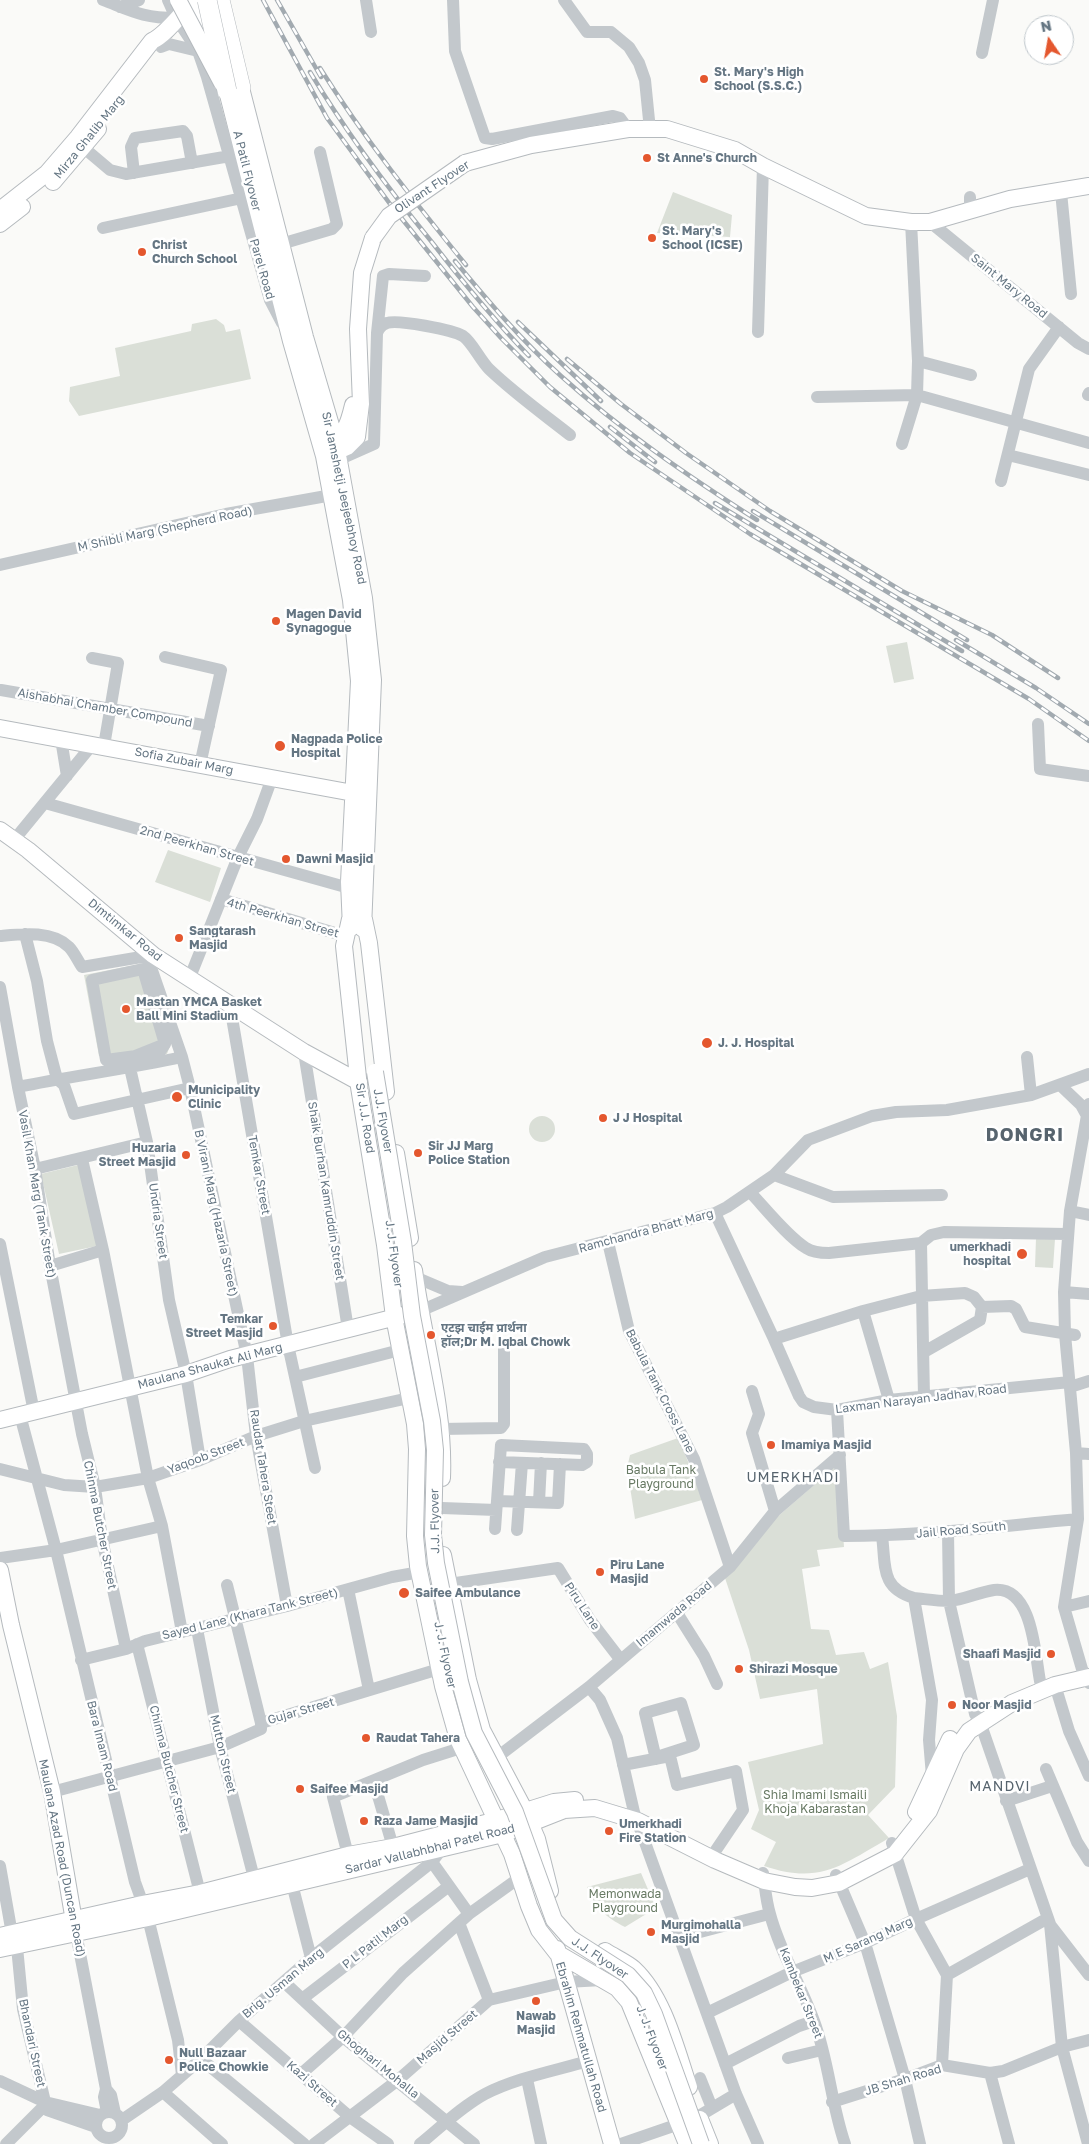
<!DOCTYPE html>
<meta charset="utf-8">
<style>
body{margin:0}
#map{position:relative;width:1089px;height:2144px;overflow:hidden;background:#fafaf8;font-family:"Golos Text",sans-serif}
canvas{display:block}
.north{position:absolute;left:1024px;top:15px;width:50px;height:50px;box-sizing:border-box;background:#fff;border:1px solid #c1c8cd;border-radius:50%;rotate:348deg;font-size:14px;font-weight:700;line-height:20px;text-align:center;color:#657683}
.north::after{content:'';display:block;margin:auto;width:18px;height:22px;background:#e4572e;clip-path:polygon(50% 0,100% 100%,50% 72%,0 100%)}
</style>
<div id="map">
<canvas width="1089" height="2144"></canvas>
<div class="north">N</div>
</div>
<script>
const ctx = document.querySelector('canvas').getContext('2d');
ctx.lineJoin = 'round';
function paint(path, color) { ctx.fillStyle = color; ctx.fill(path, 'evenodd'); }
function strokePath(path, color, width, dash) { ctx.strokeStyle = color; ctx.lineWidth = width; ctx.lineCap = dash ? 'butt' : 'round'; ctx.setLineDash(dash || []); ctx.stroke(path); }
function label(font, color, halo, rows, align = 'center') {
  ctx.font = font + ' "Golos Text","Noto Sans Devanagari",sans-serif'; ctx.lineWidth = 5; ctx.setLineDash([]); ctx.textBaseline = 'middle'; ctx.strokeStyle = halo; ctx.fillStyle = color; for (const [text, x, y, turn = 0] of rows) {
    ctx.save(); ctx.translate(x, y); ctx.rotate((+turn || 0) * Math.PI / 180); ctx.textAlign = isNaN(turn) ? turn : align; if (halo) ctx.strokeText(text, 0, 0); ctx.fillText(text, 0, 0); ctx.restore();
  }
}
paint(new Path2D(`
 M673 192 732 215 730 237 657 233Z
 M216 319 224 325 226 332 240 329 251 379 79 416 69 401 70 387 120 376 115 348 191 331 192 324Z
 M907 642 914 679 894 683 886 646Z
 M168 850 221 868 210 902 155 882Z
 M150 962 171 1043 167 1054 99 1056 84 975Z
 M529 1129a13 13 0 1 1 26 0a13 13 0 1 1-26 0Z
 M78 1165 97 1246 59 1254 41 1174Z
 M1036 1238 1055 1239 1053 1268 1035 1267Z
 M678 1438 698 1485 702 1500 635 1519 627 1468 630 1455Z
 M838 1464 844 1547 817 1550 820 1566 802 1569 811 1629 829 1630 836 1655 864 1652 870 1669 888 1662 897 1716 895 1787 868 1815 889 1838C842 1865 820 1885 764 1866L776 1842 751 1829 759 1810 748 1762 823 1744 817 1689 760 1699 749 1650 725 1578 776 1518Z
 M641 1873 656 1908 625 1927C606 1917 594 1908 587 1887Z`), '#dadfd7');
const major = new Path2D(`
 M191 0 212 37
 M236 78 241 88 305 337 335 439 364 598 373 680 363 929
 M227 91 291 341 324 456 351 600 359 681 349 882 351 928
 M465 163 531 145 628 129H667L735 150 763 166 866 216 911 222H930L1010 199 1089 186
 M53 182 98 129
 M0 210 47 173 78 137 152 41C167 34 180 14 193 2
 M0 224 22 207
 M325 443C346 434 348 426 353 405
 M329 455 347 447 357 437 361 404 358 329 362 273 373 238
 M0 728 364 795
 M0 830 28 850 153 955 304 1052 359 1082
 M350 919 344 946 359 1087 385 1245 394 1317 415 1424 417 1449 415 1536 418 1566 443 1686 458 1739 512 1854 529 1906 539 1930 557 1953 617 1988 629 2002 687 2144
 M364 919 369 943 386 1092
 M396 1153 410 1238
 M414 1270C423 1338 445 1408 442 1478
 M0 1420 186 1374 230 1359 404 1315
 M443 1555 468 1680 482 1730 525 1811 537 1839 550 1891
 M0 1570 11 1625 52 1792 75 1927
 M916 1812 950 1739
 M0 1936 142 1904 200 1893 348 1855 393 1847 497 1820 554 1802 575 1800
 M0 1949 148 1918 503 1834 564 1810 595 1808 638 1821 715 1860 764 1881 795 1887 812 1888 839 1883 895 1854 929 1811 956 1749 969 1731 1012 1703 1055 1685 1089 1677
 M557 1949 612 2144
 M605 1951C614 1957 626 1962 634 1969 664 1997 676 2049 689 2087
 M700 2119 710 2144`);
const highway = new Path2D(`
 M220 0 241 88`);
strokePath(major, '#b5babe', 18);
strokePath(highway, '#b4b9bd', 20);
strokePath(new Path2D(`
 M103 0C132 11 143 18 176 18
 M168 0 176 18 198 51 207 77 270 300 282 323
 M366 0 371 32
 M453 0 455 51 485 138 492 139 613 116 620 118 628 129
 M564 0 587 32H611L629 47 639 63 645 80 650 130
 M120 7 139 0
 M161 47 169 44 198 51
 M982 53 993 0
 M84 148 110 170 126 174 230 156
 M134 173 131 147 135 138 183 131 187 136 192 163
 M1061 192 1071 294
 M970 210V197
 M930 222 1078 343 1089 349
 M103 228 242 198
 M281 244 332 229 337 224 320 152
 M758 332 763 166
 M377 333 383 276 389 274 425 276
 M918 361 971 375
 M1088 395 1089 393
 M817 397 917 395 1089 443
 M902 444 917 395 918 361 911 222
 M1008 455 1089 475
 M347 456 374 444 377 333C379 328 382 324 387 323 397 319 453 330 463 336 472 342 480 360 489 369 514 393 542 413 570 435
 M1001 481 1029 369 1059 327
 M0 565 226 514 332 495
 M165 657 221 670 200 765
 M92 658 118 663 104 746
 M1 690 209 726
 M1038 724 1040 769 1089 776
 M61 739 67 776
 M45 803 349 888
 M14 840 92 745
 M221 899 345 936
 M25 934 37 981 47 1041 57 1079 64 1085 74 1114 190 1088
 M0 936C21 934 52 930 69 947 74 952 78 961 82 967L153 955
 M147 956 182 1057 190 1088 247 1356 256 1436 287 1606
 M190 977 238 857 257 819 272 778
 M0 987 18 1087 35 1169 50 1266 82 1434 95 1487 102 1539 126 1649
 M230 1006 288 1345 315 1468
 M304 1052 348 1329
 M135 1056 165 1044 143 969 92 980 106 1060 159 1053 165 1044
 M1027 1057 1031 1095
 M130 1068 147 1142 169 1300 186 1374 200 1460
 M1060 1085 1081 1105 1087 1116
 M18 1087C72 1076 127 1069 182 1057
 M1089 1104 1070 1211 1064 1292 1065 1334 1076 1453 1078 1519 1064 1607 1082 1669 1089 1683
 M82 1159 103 1250 148 1478 162 1526 182 1632
 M35 1169 147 1142
 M774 1175 833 1197 942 1195
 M750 1192C765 1208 788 1237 806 1248 812 1252 822 1253 829 1253L921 1243 931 1235 944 1232 1067 1234
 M1070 1211 1089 1215
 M715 1213 774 1339 799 1396 803 1402 814 1407 837 1410 889 1400 1070 1382
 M608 1242 629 1331 694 1459 730 1567
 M921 1243 924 1397
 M0 1244 34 1412
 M50 1266 103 1250
 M415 1277 448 1291 462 1292
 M1064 1292 1089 1294
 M420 1311 545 1257 715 1213 727 1207 774 1175 808 1140 872 1116 896 1112 947 1110 1031 1095 1089 1074
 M863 1311 889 1400
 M774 1339 863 1311 921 1296 965 1293 974 1297 982 1307 1011 1306 1016 1309 1025 1327 1075 1335
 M924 1352 980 1320 982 1307
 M295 1377 400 1350
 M1070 1387 1089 1381
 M752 1391 759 1414 752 1433 775 1511
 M837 1410 844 1536C922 1536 1000 1526 1078 1519
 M20 1415 56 1550 135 1882 148 1918 178 2040 182 2075
 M441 1429 501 1428 504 1424V1348
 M1076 1453 1089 1454
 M0 1469 64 1485 95 1487 148 1478 200 1460 256 1436 304 1421 409 1398
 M497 1501 558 1503 560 1464
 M539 1502 541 1463
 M442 1508 496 1510
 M495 1529 501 1445 584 1449 587 1454V1462L582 1465 499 1462
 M517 1530 522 1463
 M948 1531 949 1601 975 1714 980 1722 1050 1924 1062 2047 1088 2144
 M882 1536C886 1566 880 1588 914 1598L932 1700 929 1740 932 1776
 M0 1558 56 1550 162 1526
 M449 1584 558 1568 590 1620 620 1659
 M227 1585 261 1723
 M348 1589 369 1690
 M914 1598C925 1599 937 1601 949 1601 964 1600 979 1592 994 1590 1033 1586 1035 1655 1040 1681L1044 1689
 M1064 1607 1089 1601
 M677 1613 704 1656 717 1684
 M197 1629 220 1747 254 1878
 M137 1644 200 1893
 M81 1660 126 1649 145 1641 287 1606 392 1577 420 1572
 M1055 1685 1069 1731 1089 1776
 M589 1687 600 1700 617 1738 634 1812 736 2094 758 2144
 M496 1758 589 1687 730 1567 775 1511 840 1455
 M656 1759 645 1713 681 1703 694 1745 660 1756
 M623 1765 670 1756 677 1785 736 1771 743 1810 714 1853
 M1046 1769 1077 1842 1089 1861
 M374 1782 393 1847
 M52 1792 220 1747 261 1729V1723L439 1669
 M1006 1801 1052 1786
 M892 1843 916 1919 947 1975 942 2065
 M348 1855 333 1797 423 1760 461 1748
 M432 1862 469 1914
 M0 1866 12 1934
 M763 1873C765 1886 766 1901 770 1914 780 1952 801 1985 814 2021 829 2061 831 2104 845 2144
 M836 1875 865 1943 905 2079 920 2144
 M290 1876 311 1958
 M459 1923 489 2000
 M1051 1926 1089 1975
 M76 1933 106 2089
 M681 1937 769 1914
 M947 1975 1048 1918
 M284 1982 343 2037 474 2144
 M302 1999 449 1886
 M707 2013 792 1972 865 1943 916 1919 1030 1869
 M239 2021 350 2117 388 2144
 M788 2058 822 2050
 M201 2059 304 2144
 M725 2064 799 2026 814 2021
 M990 2073 1009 2144
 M301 2074 343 2037 403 1973 469 1914 519 1878
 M700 2078 712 2108
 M527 2079 541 2144
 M0 2081 45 2102 100 2115
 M163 2092 222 2144
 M832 2102 905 2079 942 2065 990 2073 1003 2071 1062 2047 1089 2040
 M47 2110 96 2127
 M107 2112 104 2097 106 2089 111 2095 115 2113
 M96 2125a13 13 0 1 1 26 0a13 13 0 1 1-26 0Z
 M699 2116 736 2094
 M122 2120 163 2092 201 2059 239 2021 311 1958 432 1862 444 1846
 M6 2144 42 2108 45 2102 23 2009 17 1947
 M314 2144 398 2080 489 2000 566 1982 602 1980
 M420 2144C441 2127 461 2107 485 2094 516 2078 554 2071 588 2061
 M621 2144 679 2124`), '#c3c8cc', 12);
strokePath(major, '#fff', 16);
strokePath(highway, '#fff', 19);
const rail = new Path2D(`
 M263 0 327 118 390 204 473 307 501 338 550 387 630 453 750 534 1029 699 1089 741
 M277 0 321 77
 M320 68C364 138 414 201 466 265
 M310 72C346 132 387 187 431 241 462 281 494 320 529 356
 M455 261C488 301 522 341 561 376 622 431 688 476 757 520
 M518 322 601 401
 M567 359 621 404 686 453 770 511 902 591 992 635 1058 678
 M610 427 655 462
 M715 503 962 651
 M753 511 967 640
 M956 640 1036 688 1089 724`);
strokePath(rail, '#a2aab0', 4.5);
strokePath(rail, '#fff', 2.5, [8]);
const majorBridge = new Path2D(`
 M178 0 222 83
 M373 238 389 216 465 163
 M375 1072 403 1242 412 1316 432 1421 435 1450 433 1535 436 1563 460 1682 474 1733 515 1812 554 1920 570 1938 628 1975 644 1993 654 2014 701 2144`);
const highwayBridge = new Path2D(`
 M207 0 227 91`);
strokePath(majorBridge, '#b5babe', 18, []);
strokePath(highwayBridge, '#b4b9bd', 20, []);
strokePath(majorBridge, '#fff', 16);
strokePath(highwayBridge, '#fff', 19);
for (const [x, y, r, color] of [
 [704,79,5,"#e4572e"],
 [647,158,5,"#e4572e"],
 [652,238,5,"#e4572e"],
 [142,252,5,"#e4572e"],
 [276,621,5,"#e4572e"],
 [280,746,6,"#e4572e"],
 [286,859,5,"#e4572e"],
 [179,938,5,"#e4572e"],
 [126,1009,5,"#e4572e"],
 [707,1043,6,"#e4572e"],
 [177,1097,6,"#e4572e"],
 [603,1118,5,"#e4572e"],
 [418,1153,5,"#e4572e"],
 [186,1155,5,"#e4572e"],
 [1022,1254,6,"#e4572e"],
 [273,1326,5,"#e4572e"],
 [431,1335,5,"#e4572e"],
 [771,1445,5,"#e4572e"],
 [600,1572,5,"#e4572e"],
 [404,1593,6,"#e4572e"],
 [1051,1654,5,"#e4572e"],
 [739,1669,5,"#e4572e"],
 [952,1705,5,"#e4572e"],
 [366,1738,5,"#e4572e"],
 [300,1789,5,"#e4572e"],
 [364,1821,5,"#e4572e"],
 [609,1831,5,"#e4572e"],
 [651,1932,5,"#e4572e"],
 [536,2001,5,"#e4572e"],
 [169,2060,5,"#e4572e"]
]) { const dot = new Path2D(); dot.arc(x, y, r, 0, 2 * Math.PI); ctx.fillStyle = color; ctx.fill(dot); strokePath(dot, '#fff', 2); }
label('bold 12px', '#657683', '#fff', [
 ["St. Mary's High",714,72],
 ["School (S.S.C.)",714,86],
 ["St Anne's Church",657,158],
 ["St. Mary's",662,231],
 ["School (ICSE)",662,245],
 ["Christ",152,245],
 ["Church School",152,259],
 ["Magen David",286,614],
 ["Synagogue",286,628],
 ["Nagpada Police",291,739],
 ["Hospital",291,753],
 ["Dawni Masjid",296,859],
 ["Sangtarash",189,931],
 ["Masjid",189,945],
 ["Mastan YMCA Basket",136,1002],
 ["Ball Mini Stadium",136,1016],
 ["J. J. Hospital",718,1043],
 ["Municipality",188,1090],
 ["Clinic",188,1104],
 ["J J Hospital",613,1118],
 ["Sir JJ Marg",428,1146],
 ["Police Station",428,1160],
 ["Huzaria",176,1148,"right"],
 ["Street Masjid",176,1162,"right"],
 ["umerkhadi",1011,1247,"right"],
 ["hospital",1011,1261,"right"],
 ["Temkar",263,1319,"right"],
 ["Street Masjid",263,1333,"right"],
 ["एटझ चाईम प्रार्थना",441,1328],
 ["हॉल;Dr M. Iqbal Chowk",441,1342],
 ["Imamiya Masjid",781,1445],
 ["Piru Lane",610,1565],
 ["Masjid",610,1579],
 ["Saifee Ambulance",415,1593],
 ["Shaafi Masjid",1041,1654,"right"],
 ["Shirazi Mosque",749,1669],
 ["Noor Masjid",962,1705],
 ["Raudat Tahera",376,1738],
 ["Saifee Masjid",310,1789],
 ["Raza Jame Masjid",374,1821],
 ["Umerkhadi",619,1824],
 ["Fire Station",619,1838],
 ["Murgimohalla",661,1925],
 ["Masjid",661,1939],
 ["Nawab",536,2016,"center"],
 ["Masjid",536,2030,"center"],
 ["Null Bazaar",179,2053],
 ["Police Chowkie",179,2067]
], 'left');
label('12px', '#657683', '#fff', [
 ["Mirza Ghalib Marg",89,137,-51],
 ["A Patil Flyover",247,171,76],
 ["Olivant Flyover",432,187,-33],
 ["Parel Road",262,269,74],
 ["Saint Mary Road",1009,286,39],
 ["Sir Jamshetji Jeejeebhoy Road",344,498,78],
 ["M Shibli Marg (Shepherd Road)",165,529,-12],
 ["Aishabhai Chamber Compound",105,708,10],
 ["Sofia Zubair Marg",184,761,11],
 ["2nd Peerkhan Street",197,846,16],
 ["4th Peerkhan Street",283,918,16],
 ["Dimtimkar Road",125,930,39],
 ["Sir J.J. Road",365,1118,81],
 ["J.J. Flyover",383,1121,80],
 ["Temkar Street",259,1175,80],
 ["Shaik Burhan Kamruddin Street",326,1191,81],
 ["Vasil Khan Marg (Tank Street)",37,1194,80],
 ["B Virani Marg (Hazaria Street)",216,1213,78],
 ["Undria Street",158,1221,82],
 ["Ramchandra Bhatt Marg",646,1231,-15],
 ["J. J. Flyover",394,1254,82],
 ["Maulana Shaukat Ali Marg",210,1366,-15],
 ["Babula Tank Cross Lane",660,1391,63],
 ["Laxman Narayan Jadhav Road",921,1399,-7],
 ["Yaqoob Street",206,1456,-21],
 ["Raudat Tahera Steet",263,1467,81],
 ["J.J. Flyover",435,1521,-91],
 ["Chinma Butcher Street",100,1525,79],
 ["Jail Road South",961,1530,-5],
 ["Piru Lane",582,1606,57],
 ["Sayed Lane (Khara Tank Street)",250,1614,-14],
 ["Imamwada Road",674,1614,-40],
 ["J. J. Flyover",445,1655,78],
 ["Gujar Street",301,1711,-16],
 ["Bara Imam Road",102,1746,76],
 ["Mutton Street",223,1754,77],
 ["Chimna Butcher Street",169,1769,76],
 ["Sardar Vallabhbhai Patel Road",430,1849,-14],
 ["Maulana Azad Road (Duncan Road)",62,1858,79],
 ["M E Sarang Marg",868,1940,-24],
 ["P L Patil Marg",375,1942,-38],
 ["J.J. Flyover",600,1958,34],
 ["Brig. Usman Marg",283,1983,-40],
 ["Kambekar Street",801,1993,68],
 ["Masjid Street",447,2037,-41],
 ["Ebrahim Rehmatullah Road",581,2037,74],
 ["J. J. Flyover",652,2038,69],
 ["Bhandari Street",32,2043,78],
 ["Ghoghari Mohalla",378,2064,39],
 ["JB Shah Road",903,2080,-17],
 ["Kazi Street",312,2084,41]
]);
label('12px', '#687a64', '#fff', [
 ["Babula Tank",661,1470],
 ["Playground",661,1484],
 ["Shia Imami Ismaili",815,1795],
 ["Khoja Kabarastan",815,1809],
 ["Memonwada",625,1894],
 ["Playground",625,1908]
]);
ctx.letterSpacing = '1px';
label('14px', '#57646e', '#fff', [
 ["UMERKHADI",793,1478],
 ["MANDVI",1000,1787]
]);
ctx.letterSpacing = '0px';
ctx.letterSpacing = '1px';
label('bold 18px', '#57646e', '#fff', [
 ["DONGRI",1025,1135]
]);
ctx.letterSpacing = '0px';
</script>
